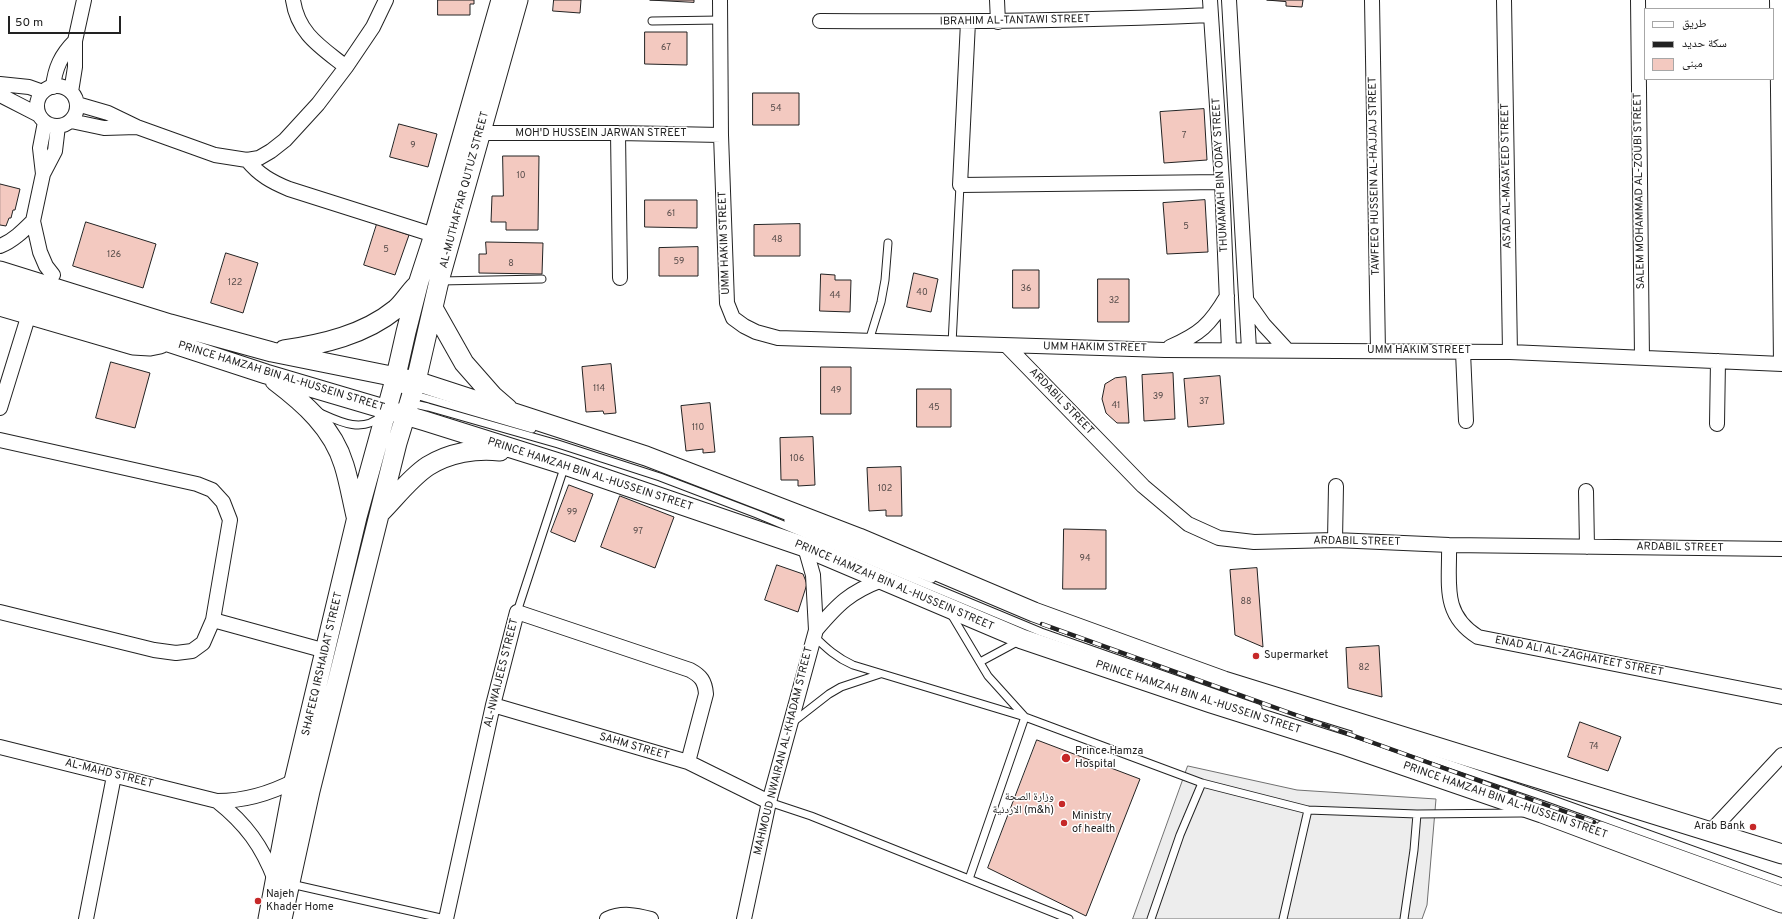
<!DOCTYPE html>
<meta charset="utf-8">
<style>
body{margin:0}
#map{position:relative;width:1782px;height:919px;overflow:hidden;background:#fff;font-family:Overpass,"Noto Naskh Arabic",sans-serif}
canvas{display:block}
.legend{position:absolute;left:1644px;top:8px;width:130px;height:72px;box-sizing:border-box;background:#fff;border:1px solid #a7a7a7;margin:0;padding:5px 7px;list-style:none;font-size:12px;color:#222}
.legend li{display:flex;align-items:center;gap:8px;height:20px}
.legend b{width:20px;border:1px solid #a7a7a7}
.scale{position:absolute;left:8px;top:16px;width:113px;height:18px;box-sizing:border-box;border:2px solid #222;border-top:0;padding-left:5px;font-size:12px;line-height:14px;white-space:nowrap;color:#222;-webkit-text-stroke:3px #fff;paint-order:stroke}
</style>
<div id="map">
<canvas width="1782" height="919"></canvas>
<ul class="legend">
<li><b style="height:5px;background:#fff"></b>طريق</li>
<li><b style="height:5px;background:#222"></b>سكة حديد</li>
<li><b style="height:11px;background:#f3c9c0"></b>مبنى</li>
</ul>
<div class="scale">50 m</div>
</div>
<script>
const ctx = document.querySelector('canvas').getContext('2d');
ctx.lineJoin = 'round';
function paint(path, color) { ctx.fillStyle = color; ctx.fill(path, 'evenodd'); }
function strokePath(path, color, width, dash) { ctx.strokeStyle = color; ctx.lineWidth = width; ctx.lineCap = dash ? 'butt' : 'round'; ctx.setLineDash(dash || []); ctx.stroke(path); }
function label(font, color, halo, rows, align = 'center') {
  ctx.font = font + ' Overpass,"Noto Naskh Arabic",sans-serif'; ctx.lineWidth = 3; ctx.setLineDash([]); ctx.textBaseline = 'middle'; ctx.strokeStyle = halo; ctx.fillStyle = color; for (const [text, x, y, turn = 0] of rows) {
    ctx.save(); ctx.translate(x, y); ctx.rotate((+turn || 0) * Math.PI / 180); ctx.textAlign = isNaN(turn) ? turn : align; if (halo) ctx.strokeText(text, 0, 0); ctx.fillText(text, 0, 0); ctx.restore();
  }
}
const parking = new Path2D(`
 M1188 766 1297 790 1436 799 1427 905 1422 919H1133Z`);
paint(parking, '#ededed');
strokePath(parking, '#6f6f6f', 1);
const building = new Path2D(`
 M438 0H474V4H470V15H438Z
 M554 0H581L580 13 553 11Z
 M650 0H694V2Z
 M1267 0H1303L1302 7 1286 6V2Z
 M645 32H687V65L645 64Z
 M753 93H799V125H753Z
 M1204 109 1207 160 1164 163 1160 112Z
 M399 124 437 134 428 167 390 157Z
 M503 156H539L538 230H506V222H491L492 196H503Z
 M0 184 20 189 15 210H13L11 218H9L6 226 0 225Z
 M645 200H697V228L645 227Z
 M1205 200 1208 252 1167 254 1163 203Z
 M86 222 156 244 143 288 73 266Z
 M377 224 409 235 395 275 364 265Z
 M800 224V256H754V225Z
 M486 242 543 243 542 274 479 273V254H486Z
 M698 247V276H659V248Z
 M226 253 258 263 243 313 211 303Z
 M1013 270H1039V308H1013Z
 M914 273 938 279 931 312 907 307Z
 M821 274 835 275V280H851L850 312 820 311Z
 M1098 279H1129V322H1098Z
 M111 362 150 373 135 428 96 418Z
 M611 364 616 413 604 414 603 411 586 412 582 367Z
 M821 367H851V414H821Z
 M1173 373 1175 419 1144 421 1142 375Z
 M1220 376 1224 424 1188 427 1184 379Z
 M1126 377 1129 423H1117L1106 413 1102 399 1105 384 1115 378Z
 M917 389H951V427H917Z
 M710 403 715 452 703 453V449L686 451 681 406Z
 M813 437 815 485 798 486V480H781L780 438Z
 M901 467 902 516H886V510L869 511 867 468Z
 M569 485 593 494 575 542 551 532Z
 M620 496 674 517 655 568 601 547Z
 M1064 529 1106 530V589H1063Z
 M777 565 803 574 807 584 798 612 765 600Z
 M1257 568 1263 647 1235 635 1230 570Z
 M1379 646 1382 697 1348 688 1346 648Z
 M1580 722 1621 737 1608 771 1568 757Z
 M1037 740 1140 779 1086 916 988 868Z`);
paint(building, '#f3c9c0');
strokePath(building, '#222', 1);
const lane = new Path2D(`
 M652 21 720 20
 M440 281 542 279
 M869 341 881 302 885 280 888 243
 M952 344 960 185
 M397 381 402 389 412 394 532 429
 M410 403 428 407 558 444 660 477 757 514 1041 632 1258 708
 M318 412C338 421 362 434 381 416
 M788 520 932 579
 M517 612 565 465
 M951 614 988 676 1025 717 1202 783 1308 810 1417 814 1522 813
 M814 636C826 648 837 658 853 665L1025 717 969 879
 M980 662 1019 641
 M793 722 829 694 841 687 880 674
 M1356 732 1551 799 1782 882
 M769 802 811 816 1069 919
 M1601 825 1782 890
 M291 884 445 919
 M1151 919 1180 835 1202 783
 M1283 919 1308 810
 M1404 919 1414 850 1417 814`);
const street = new Path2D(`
 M293 0C298 34 321 47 346 67
 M720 0 721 135 727 303 733 318 744 326 756 332 778 338 1165 350 1510 352 1782 364
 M997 0 998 22
 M1210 0 1222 182 1229 350
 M1229 0 1249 349
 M1372 0 1378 351
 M1504 0 1510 352
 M1638 0 1642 357
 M1777 0 1781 364
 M820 21C950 22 1080 21 1211 15
 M968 22 960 185 1222 182
 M0 84 29 87 43 92
 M37 106a20 20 0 1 1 40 0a20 20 0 1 1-40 0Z
 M53 87C55 68 61 55 75 41
 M71 92 75 67V41L84 0
 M0 95 39 115
 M77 104 108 113 137 127 215 155 247 160 259 158 271 151 285 140 318 104 346 67 373 27 386 0
 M71 121 104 128 137 127
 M480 133H618L721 135
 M618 133 620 278
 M247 160C259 175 272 182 289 189L434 235
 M43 174 40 148 45 122
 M0 246C13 241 23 231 33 221
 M53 275 46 266 40 252 33 221 43 174 55 151 58 126
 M1247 301 1264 325 1287 350
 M1007 346 1143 486 1188 524 1219 538 1254 542 1335 540 1449 545 1782 549
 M1170 347C1200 334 1210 325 1227 296
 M1463 352 1466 421
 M0 408 29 314
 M1717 424 1718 361
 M0 440 197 484 212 490 223 502 230 520 213 620 203 643 192 651 176 653 154 650 0 612
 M1586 491 1587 547
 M1335 540 1336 486
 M1449 545C1450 583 1441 614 1478 637L1782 697
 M213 620 326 651
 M816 630C838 604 850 592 882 580
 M493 705 688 762 769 802
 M0 747 217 801C245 801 269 794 294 781
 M217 801C246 824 262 846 275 880L276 881
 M1711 831 1782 755
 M86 919 114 776
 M446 919 493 705 517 612 690 670C701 676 705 681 706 694L688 762
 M607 919C622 912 636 915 651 919
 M744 919 769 802 816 630 813 575 805 547`);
const secondary = new Path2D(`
 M0 271 170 324 272 352 416 381 646 456 859 538 1034 612 1224 681 1782 854
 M0 287 266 374 425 421 565 465 805 547 1022 639 1211 703 1347 746 1542 813 1782 903
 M0 306 133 345 150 346 160 344
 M433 308 464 363 493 396 508 409
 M284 350C323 344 364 335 396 309 403 303 409 293 416 286
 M275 381C304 403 333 428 344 465 349 481 352 499 356 516
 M381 512C395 498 411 477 428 466 449 453 476 448 500 451
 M268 919 294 781 357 517 396 376 406 332 419 281 434 235 501 0
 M282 919 310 791 397 443 416 381 439 281 518 0`);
strokePath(lane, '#222', 9);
strokePath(street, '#222', 16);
strokePath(secondary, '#222', 21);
strokePath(lane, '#fff', 7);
strokePath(street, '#fff', 14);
strokePath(secondary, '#fff', 19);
const rail = new Path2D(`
 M1042 624 1594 822`);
strokePath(rail, '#222', 4.5);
strokePath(rail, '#fff', 3, [9]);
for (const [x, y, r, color] of [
 [1256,656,4,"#c62828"],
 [1066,758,5,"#c62828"],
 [1062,804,4,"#c62828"],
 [1064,823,4,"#c62828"],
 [1753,827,4,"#c62828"],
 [258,901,4,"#c62828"]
]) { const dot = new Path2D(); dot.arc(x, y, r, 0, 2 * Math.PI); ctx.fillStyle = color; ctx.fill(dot); strokePath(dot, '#fff', 1.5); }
label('9px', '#564c4a', null, [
 ["67",666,48],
 ["54",776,109],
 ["7",1184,136],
 ["9",413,146],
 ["10",521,176],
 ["61",671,214],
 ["5",1186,227],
 ["48",777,240],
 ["5",386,250],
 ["126",114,255],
 ["59",679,262],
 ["8",511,264],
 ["122",235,283],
 ["36",1026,289],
 ["40",922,293],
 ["44",835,296],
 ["32",1114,301],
 ["114",599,389],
 ["49",836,391],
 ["39",1158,397],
 ["37",1204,402],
 ["41",1116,406],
 ["45",934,408],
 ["110",698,428],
 ["106",797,459],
 ["102",885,489],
 ["99",572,513],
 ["97",638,532],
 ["94",1085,559],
 ["88",1246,602],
 ["82",1364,668],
 ["74",1594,747]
]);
label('11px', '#222', '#fff', [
 ["IBRAHIM AL-TANTAWI STREET",1015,21,-1],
 ["MOH'D HUSSEIN JARWAN STREET",601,134],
 ["THUMAMAH BIN ODAY STREET",1221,175,-93],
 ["TAWFEEQ HUSSEIN AL-HAJJAJ STREET",1375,176,-91],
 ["AS'AD AL-MASA'EED STREET",1507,176,-91],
 ["AL-MUTHAFFAR QUTUZ STREET",465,190,-75],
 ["SALEM MOHAMMAD AL-ZOUBI STREET",1640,191,-91],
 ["UMM HAKIM STREET",725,243,-92],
 ["UMM HAKIM STREET",1095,348,1],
 ["UMM HAKIM STREET",1419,351],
 ["PRINCE HAMZAH BIN AL-HUSSEIN STREET",281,377,17],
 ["ARDABIL STREET",1061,402,46],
 ["PRINCE HAMZAH BIN AL-HUSSEIN STREET",590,475,18],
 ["ARDABIL STREET",1357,542,1],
 ["ARDABIL STREET",1680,548,1],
 ["PRINCE HAMZAH BIN AL-HUSSEIN STREET",894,586,23],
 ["ENAD ALI AL-ZAGHATEET STREET",1579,657,11],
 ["SHAFEEQ IRSHAIDAT STREET",323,664,-77],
 ["AL-NWAIJEES STREET",502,673,-76],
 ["PRINCE HAMZAH BIN AL-HUSSEIN STREET",1198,698,18],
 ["SAHM STREET",634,747,16],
 ["MAHMOUD NWAIRAN AL-KHADAM STREET",784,751,-76],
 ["AL-MAHD STREET",109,774,14],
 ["PRINCE HAMZAH BIN AL-HUSSEIN STREET",1505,801,19]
]);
label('11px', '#222', '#fff', [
 ["Supermarket",1264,656],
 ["Prince Hamza",1075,752],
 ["Hospital",1075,765],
 ["وزارة الصحة",1054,798,"right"],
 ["الاردنية (m&h)",1054,811,"right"],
 ["Ministry",1072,817],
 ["of health",1072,830],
 ["Arab Bank",1745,827,"right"],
 ["Najeh",266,895],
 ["Khader Home",266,908]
], 'left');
</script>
